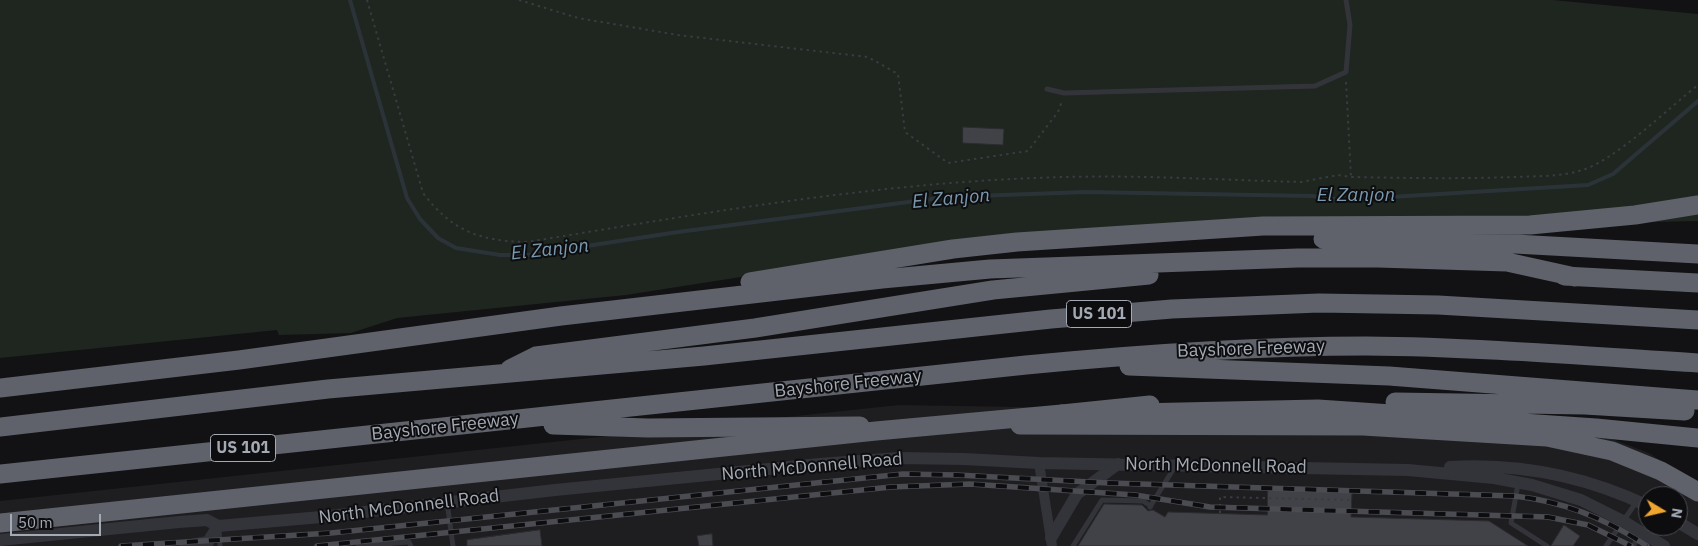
<!DOCTYPE html>
<style>
body{margin:0}
#map{position:relative;width:1698px;height:546px;overflow:hidden;background:#121214;font-family:"IBM Plex Sans",sans-serif}
canvas{display:block}
.north{position:absolute;left:1638px;top:486px;width:50px;height:50px;box-sizing:border-box;background:#0d0d0f;border:1px solid #494c51;border-radius:50%;rotate:99deg;font-size:14px;font-weight:700;line-height:20px;text-align:center;color:#a4aab4}
.north::after{content:'';display:block;margin:auto;width:18px;height:22px;background:#efa52e;clip-path:polygon(50% 0,100% 100%,50% 72%,0 100%)}
.scale{position:absolute;left:10px;top:514px;width:91px;height:22px;box-sizing:border-box;border:2px solid #a4aab4;border-top:0;padding-left:6px;font-size:15px;line-height:18px;white-space:nowrap;color:#a4aab4;-webkit-text-stroke:4px #0d0d0f;paint-order:stroke}
</style>
<div id="map">
<canvas width="1698" height="546"></canvas>
<div class="north">N</div>
<div class="scale">50 m</div>
</div>
<script>
const ctx = document.querySelector('canvas').getContext('2d');
ctx.lineJoin = 'round';
function paint(path, color) { ctx.fillStyle = color; ctx.fill(path, 'evenodd'); }
function strokePath(path, color, width, dash) { ctx.strokeStyle = color; ctx.lineWidth = width; ctx.lineCap = dash ? 'butt' : 'round'; ctx.setLineDash(dash || []); ctx.stroke(path); }
function label(font, color, halo, rows, align = 'center') {
  ctx.font = font + ' "IBM Plex Sans",sans-serif'; ctx.lineWidth = 4; ctx.setLineDash([]); ctx.textBaseline = 'middle'; ctx.strokeStyle = halo; ctx.fillStyle = color; for (const [text, x, y, turn = 0] of rows) {
    ctx.save(); ctx.translate(x, y); ctx.rotate((+turn || 0) * Math.PI / 180); ctx.textAlign = isNaN(turn) ? turn : align; if (halo) ctx.strokeText(text, 0, 0); ctx.fillText(text, 0, 0); ctx.restore();
  }
}
paint(new Path2D(`
 M899 405 1141 409 1596 433 1649 453 1698 485V546H0V501ZM1648 496H1678V526H1648Z`), '#1e1e21');
paint(new Path2D(`
 M0 0H1553L1698 14V221L1209 232 945 245 626 295 397 318 351 333 279 335 277 330 0 358Z`), '#1e261f');
strokePath(new Path2D(`
 M350 0 407 198 420 219 438 238 456 248 500 255H528L678 232 947 197 1086 192 1312 196 1341 200 1588 185 1613 174 1698 101`), '#2b3339', 4);
const building = new Path2D(`
 M963 127 1004 129 1003 145 963 143Z
 M1268 489 1352 492 1351 517 1489 521 1528 546H1078L1104 504 1142 505 1148 511 1153 510 1165 517 1168 512 1267 515Z
 M1564 525 1580 536 1573 546H1551Z
 M540 530 542 546H467V540Z
 M712 534 713 546H699L697 536Z`);
paint(building, '#414247');
strokePath(building, '#2c2c30', 1);
strokePath(new Path2D(`
 M367 0 423 193C452 231 479 241 527 242 705 213 885 181 1066 177 1144 175 1223 180 1301 182L1338 175 1351 177C1406 178 1460 179 1514 177 1537 176 1561 177 1582 170 1613 162 1671 106 1698 85
 M519 0 578 18 678 35 868 57 898 74 905 132 948 163 1028 151 1058 112 1062 101
 M1346 82 1351 177
 M1220 513V497L1352 500`), '#393b40', 2, [2.5, 4]);
strokePath(new Path2D(`
 M1047 89 1064 93 1315 86 1346 72 1350 25 1346 0
 M1518 484 1511 523 1547 546
 M447 502 453 546
 M1150 507 1174 468
 M219 529 220 546
 M358 546 409 542 411 546
 M1073 546 1102 500 1143 501 1151 506
 M1606 546 1637 501
 M1633 546 1648 525`), '#333439', 5);
strokePath(new Path2D(`
 M1039 463 1052 546`), '#333439', 10);
strokePath(new Path2D(`
 M1450 467C1519 463 1585 476 1648 506
 M1678 522 1698 534
 M1051 538 1077 494 1118 464
 M0 540 179 522 207 520 218 526 321 517 555 490 820 464 899 458 964 459 1039 463 1408 470 1494 478 1532 485 1581 500 1623 521 1664 546
 M185 546 208 542 218 526`), '#333439', 12);
strokePath(new Path2D(`
 M1323 239 1515 244 1698 254
 M1564 276 1698 283
 M750 282 953 249 1017 242 1263 226 1530 225 1635 215 1698 205
 M1129 366 1389 376 1698 400
 M510 369 536 356 755 328 993 290 1149 275
 M0 388 239 360 561 316 882 279 990 269 1298 258H1378L1507 262 1575 277
 M1395 402 1585 405 1685 411
 M1136 413 1318 409 1596 428 1698 438
 M1062 414 1150 405
 M553 425 648 428 860 426
 M1020 425 1363 426 1547 437 1612 451 1661 471 1698 492
 M0 427 328 389 704 356 1051 319 1172 309 1319 303 1438 305 1698 320
 M0 474 1026 365C1140 354 1252 346 1366 346 1477 347 1587 356 1698 363`), '#5f626a', 19);
const rail = new Path2D(`
 M121 546 331 533 903 474 957 475 1109 483 1514 496C1562 501 1607 519 1647 546
 M317 546 891 487 970 484 1135 495 1210 507 1548 517 1588 525 1631 546`);
strokePath(rail, '#4a4c52', 5.5);
strokePath(rail, '#0d0d0f', 4, [11]);
strokePath(new Path2D(`
 M0 523 876 431 1062 414`), '#5f626a', 19);
for (const [x, y, w] of [
 [1099,314,65],
 [243,448,65]
]) { const box = new Path2D(); box.roundRect(x - w / 2, y - 13.5, w, 27, 4); ctx.fillStyle = '#0d0d0f'; ctx.fill(box); strokePath(box, '#a4aab4', 1); }
label('bold 16px', '#a4aab4', null, [
 ["US 101",1099,314],
 ["US 101",243,448]
]);
label('18px', '#a4aab4', '#0d0d0f', [
 ["Bayshore Freeway",1251,349,-2],
 ["Bayshore Freeway",848,384,-6],
 ["Bayshore Freeway",445,427,-6],
 ["North McDonnell Road",1216,466,1],
 ["North McDonnell Road",812,467,-5],
 ["North McDonnell Road",409,507,-7]
]);
label('italic 19px', '#7a99af', '#0d0d0f', [
 ["El Zanjon",1356,196],
 ["El Zanjon",951,199,-5],
 ["El Zanjon",550,250,-6]
]);
</script>
